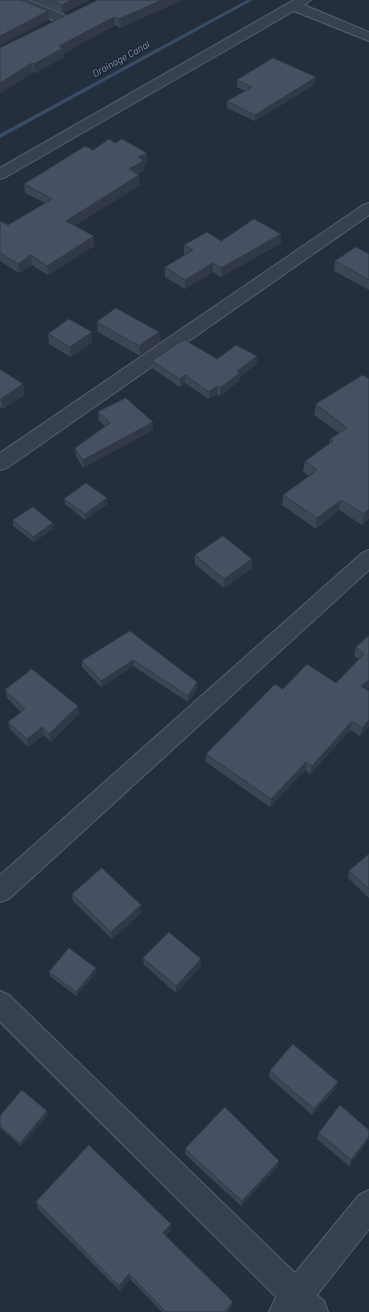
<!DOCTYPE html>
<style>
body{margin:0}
canvas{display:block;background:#242f3e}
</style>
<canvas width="369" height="1312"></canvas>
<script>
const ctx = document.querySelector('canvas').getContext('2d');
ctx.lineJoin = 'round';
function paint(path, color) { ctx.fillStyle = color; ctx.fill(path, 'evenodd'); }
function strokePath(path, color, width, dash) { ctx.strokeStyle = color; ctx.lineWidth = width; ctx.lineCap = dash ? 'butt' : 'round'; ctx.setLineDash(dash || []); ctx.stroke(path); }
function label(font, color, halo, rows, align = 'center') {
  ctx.font = font + ' Barlow,sans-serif'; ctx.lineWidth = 3; ctx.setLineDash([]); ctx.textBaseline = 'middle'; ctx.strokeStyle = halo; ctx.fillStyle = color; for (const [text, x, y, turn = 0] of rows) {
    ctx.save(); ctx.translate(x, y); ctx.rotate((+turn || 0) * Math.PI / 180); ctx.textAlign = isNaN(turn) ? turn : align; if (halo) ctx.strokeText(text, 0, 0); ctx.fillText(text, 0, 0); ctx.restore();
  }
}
paint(new Path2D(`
 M247 0H253L0 138V134Z`), '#394c67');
const minor = new Path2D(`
 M11 0H29L69 17 71 20 69 23H59L13 3Z
 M294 0H311L304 5 369 32V41L294 11 6 177 0 179V168Z
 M369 203V215L7 468 0 470V453L363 205Z
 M369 550V570L9 899 0 902V875L362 553Z
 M0 991 9 995 295 1273 359 1195 369 1190V1229L317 1295 324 1301 328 1312H269L276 1297 0 1022Z`);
strokePath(minor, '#565f6c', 2);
paint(minor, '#38414e');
paint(new Path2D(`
 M33 0H89L63 13Z
 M98 0H182L120 28 115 25 64 53V57L35 73 33 72 0 93V48Z
 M237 80 315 84 255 121 227 108V101L245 91 237 87Z
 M93 150 147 162 145 163V170L137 174 140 185 74 226 94 236V246L48 275 32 265 19 273 0 261V221L8 225 45 203 25 193 24 184Z
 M221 241 281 243 221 277 213 272 185 289 165 277V267L186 255 184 254V245Z
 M369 254V290L334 271 335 261Z
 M97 322 159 332 160 342 140 356 98 332Z
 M48 334 92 342 71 357 49 344Z
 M217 359 257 364 240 377 239 381 220 396 217 394 209 399 185 383 180 387 153 369 152 361Z
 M0 369 23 384 25 394 3 409 0 407Z
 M369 379V518L362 525 339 510 316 529 282 505 283 495 309 476 303 472 305 461 329 444 330 439 339 433 314 415 316 404Z
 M98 412 153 422V430L83 468 76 456 75 448 105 426 99 421Z
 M107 498V504L85 520 65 504 64 499Z
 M13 520 53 523 54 528 34 542 13 526Z
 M195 555 252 568 224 588 195 564Z
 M130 631 197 689 188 702 133 666 101 687 82 667V661Z
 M369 636V687L366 689 369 691V726L360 736 350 730 310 774 305 770 270 807 206 762V754L283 689 336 683 359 659 354 656 356 647Z
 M5 690 78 706 79 714 51 742 44 735 28 747 10 729 8 722 21 712 7 698Z
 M369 854V898L348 878 349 871Z
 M72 894 141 905V913L112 939 73 901Z
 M143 958 201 959V966L176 993 144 965Z
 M49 972H97L76 996 50 976Z
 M270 1071 336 1088 312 1115 269 1077Z
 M48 1115 21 1146 0 1128V1116Z
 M369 1130V1139L349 1166 317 1139 319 1133Z
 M185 1149 278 1166 241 1206 185 1154Z
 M36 1202 171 1230 166 1236 232 1306 228 1312H162L130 1279 120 1291 38 1209Z`), '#3b4654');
paint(new Path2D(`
 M71 0H89L63 13 62 5Z
 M162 0H182L120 28 119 19Z
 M48 11 49 20 0 45V36Z
 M114 17 115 25 64 53V57L35 73 34 64 59 46Z
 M32 63 33 72 0 93V83Z
 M316 77 315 84 255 121V115Z
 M147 153V162L145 163V170L130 178 129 169 138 157Z
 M139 175 140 185 67 231 66 221Z
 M281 234V243L221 277V268Z
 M94 236V246L48 275 47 266Z
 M31 255 32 265 19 273 18 264Z
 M213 263V272L185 289V280Z
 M92 332V342L71 357 70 347Z
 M159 332 160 342 140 356 139 346Z
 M257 356V364L240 377 239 381 220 396V388L237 371Z
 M185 375V383L180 387V379Z
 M23 384 25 394 3 409 1 399Z
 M217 386V394L209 399V392Z
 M153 422V430L83 468V460Z
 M107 498V504L85 520V514Z
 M341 500 339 510 316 529 317 518Z
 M369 509V518L362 525 364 514Z
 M53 523 54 528 34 542 33 537Z
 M252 559V568L224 588V579Z
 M133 660V666L101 687V681Z
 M369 680V687L359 695 361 686Z
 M197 682V689L188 702V696Z
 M78 706 79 714 51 742 49 734Z
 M369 720V726L360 736 362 728Z
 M352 721 350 730 310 774 312 766Z
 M42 727 44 735 28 747 27 739Z
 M306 762 305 770 270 807 271 799Z
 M141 905V913L112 939 111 932Z
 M201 959V966L176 993V986Z
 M96 968 97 972 76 996V992Z
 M338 1082 336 1088 312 1115 314 1109Z
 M47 1111 48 1115 21 1146 20 1143Z
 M369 1136V1139L349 1166 351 1160Z
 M279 1161 278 1166 241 1206 242 1201Z
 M171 1224V1230L164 1239 163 1233Z
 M129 1274 130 1279 120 1291 119 1286Z
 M233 1302 232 1306 228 1312H225Z`), '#303945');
const building = new Path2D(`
 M0 0H21L48 11 0 36Z
 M52 0H71L62 5Z
 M98 0H162L119 19 114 17 59 46 63 48 34 64 32 63 0 83V48Z
 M273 58 316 77 255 115 227 101 252 87 237 80Z
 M109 139 115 143 122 139 147 153 138 157 144 161 129 169 139 175 66 221 94 236 47 266 31 255 18 264 0 253V221L8 225 52 199 24 184 85 146 93 150Z
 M254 219 281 234 221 268 213 263 185 280 165 267 193 250 184 245 207 232 221 241Z
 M356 247 369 254V280L335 261Z
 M116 308 159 332 139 346 97 322Z
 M69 319 92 332 70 347 48 334Z
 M185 340 217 359 236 345 257 356 237 371 240 373 220 388 217 386 209 392 185 375 180 379 152 361 176 344Z
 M0 369 23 384 1 399H0Z
 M363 375 369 379V509L364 514 341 500 317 518 283 495 317 470 305 461 333 441 330 439 347 428 316 404Z
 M126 398 153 422 83 460 75 448 110 423 98 412Z
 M86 483 107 498 85 514 64 499Z
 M33 507 53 523 33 537 13 520Z
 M223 536 252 559 224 579 195 555Z
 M130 631 197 682 188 696 133 660 101 681 82 661Z
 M369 636V680L361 686 369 691V720L362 728 352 721 312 766 306 762 271 799 206 754 275 684 283 689 307 664 336 683 364 654 356 647Z
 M32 669 78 706 49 734 42 727 27 739 8 722 25 709 5 690Z
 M369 854V889L349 871Z
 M102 868 141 905 111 932 72 894Z
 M169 932 201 959 176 986 143 958Z
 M69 948 96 968 76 992 49 972Z
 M293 1044 338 1082 314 1109 270 1071Z
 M22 1090 47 1111 20 1143 0 1126V1116Z
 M340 1105 369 1130V1136L351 1160 319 1133Z
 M225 1107 279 1161 242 1201 185 1149Z
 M89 1145 171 1224 163 1233 233 1302 225 1312H166L129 1274 119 1286 36 1202Z`);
paint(building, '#455162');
strokePath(building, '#303945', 1);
label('italic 10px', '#7c92b1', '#1d2633', [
 ["Drainage Canal",121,59,-29]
]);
</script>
